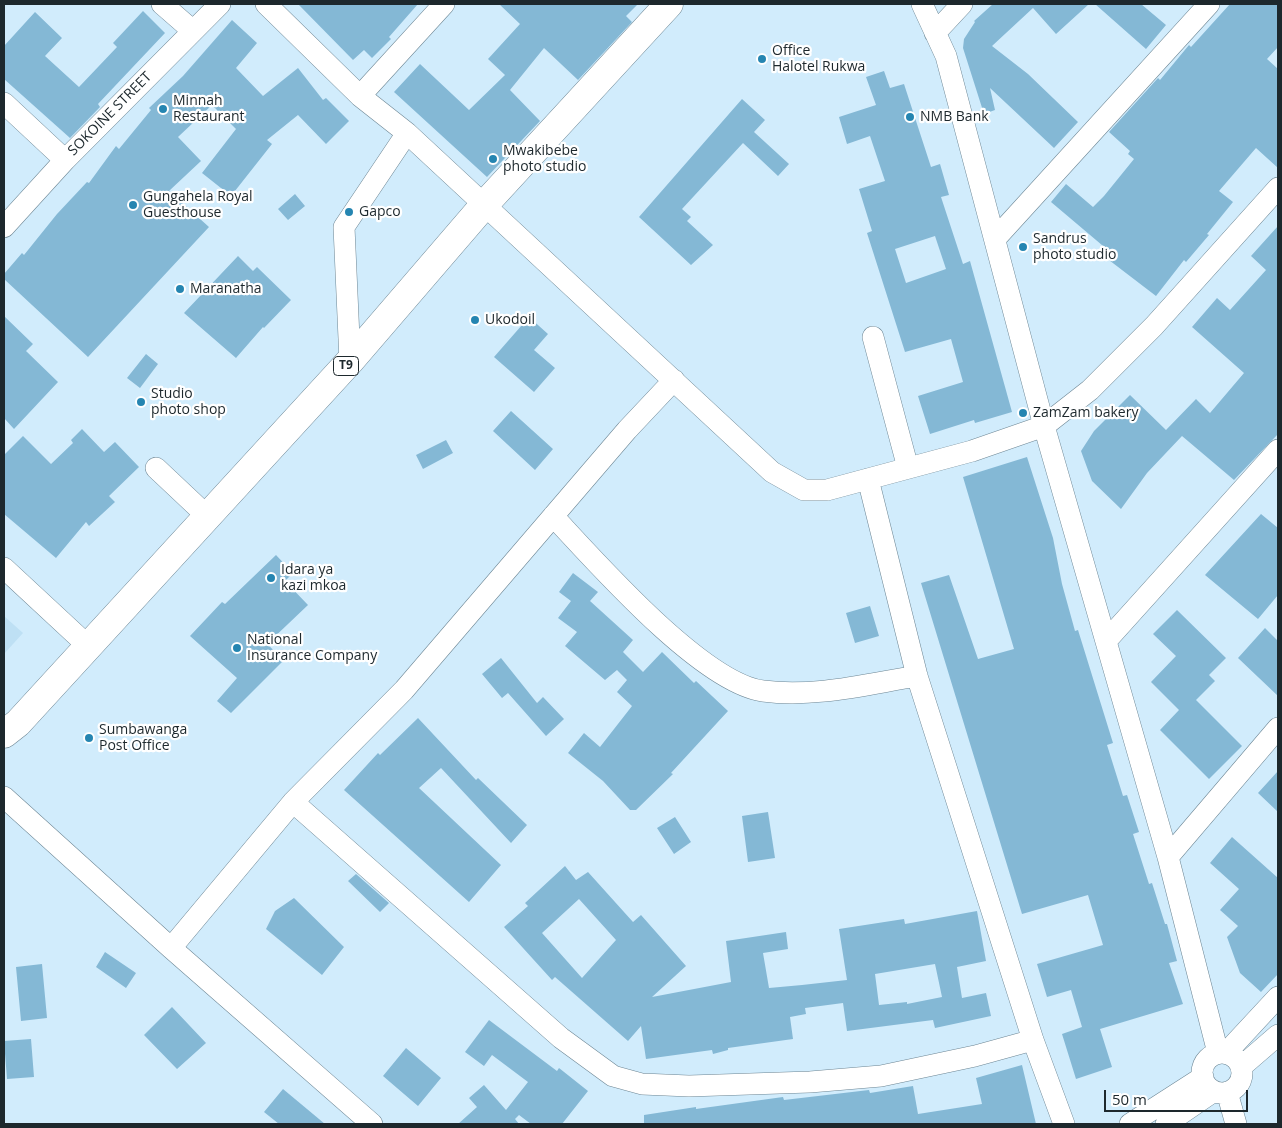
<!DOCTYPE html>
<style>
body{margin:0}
#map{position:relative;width:1282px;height:1128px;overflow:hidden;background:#d1ecfc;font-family:"Open Sans",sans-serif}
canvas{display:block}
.frame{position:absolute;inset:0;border:5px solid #1d282d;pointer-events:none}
.scale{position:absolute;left:1104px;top:1090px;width:144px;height:22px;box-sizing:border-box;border:2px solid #1d282d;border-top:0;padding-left:6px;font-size:15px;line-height:18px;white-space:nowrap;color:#1d282d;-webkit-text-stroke:4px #fff;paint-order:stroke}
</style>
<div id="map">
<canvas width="1282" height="1128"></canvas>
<div class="frame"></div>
<div class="scale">50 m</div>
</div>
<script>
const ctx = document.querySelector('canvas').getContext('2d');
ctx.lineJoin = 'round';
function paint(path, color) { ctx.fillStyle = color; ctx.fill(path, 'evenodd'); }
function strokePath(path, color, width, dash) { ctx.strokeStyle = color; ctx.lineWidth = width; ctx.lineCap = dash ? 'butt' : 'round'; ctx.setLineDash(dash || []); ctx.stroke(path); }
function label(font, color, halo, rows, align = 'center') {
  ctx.font = font + ' "Open Sans",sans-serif'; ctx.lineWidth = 4.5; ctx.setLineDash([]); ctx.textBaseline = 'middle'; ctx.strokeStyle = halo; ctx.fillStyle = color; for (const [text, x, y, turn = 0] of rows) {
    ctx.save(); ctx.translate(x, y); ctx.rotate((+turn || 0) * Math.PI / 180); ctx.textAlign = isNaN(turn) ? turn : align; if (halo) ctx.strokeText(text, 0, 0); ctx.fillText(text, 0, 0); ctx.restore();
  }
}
paint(new Path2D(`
 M4 616 23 633 4 654Z`), '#bee0f4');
paint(new Path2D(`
 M298 4H418L389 37 391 39 372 58 364 50 353 60Z
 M499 4H638L626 16 632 22 578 80 544 48 510 90 540 121 487 177 394 92 420 64 469 110 505 75 488 59 520 24Z
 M993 4H1089L1056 34 1033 8 992 46 1028 74 1078 122 1054 148 990 88 995 110 984 114 963 48 964 39 975 22 974 21Z
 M1095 4H1141L1166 25 1146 49Z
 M1230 4H1278V47L1267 59 1278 69V168L1256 148 1219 191 1233 202 1207 234 1209 235 1186 262 1184 260 1156 296 1105 257 1109 251 1051 202 1066 184 1093 207 1104 196 1134 159 1128 154 1130 151 1109 132 1158 78 1160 80 1189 45 1191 47Z
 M143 11 165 33 98 104 100 107 70 138 4 79V46L35 12 62 38 45 56 79 87 117 47 113 43Z
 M232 20 257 43 236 68 263 96 298 68 323 100 326 98 349 121 326 144 298 115 267 140 272 144 231 196 202 173 236 129 212 105 178 137 201 161 169 191 209 227 88 357 4 279V274L22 253 24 255 57 214 87 182 89 183 116 146 119 149 151 110 149 108 183 76Z
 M884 71 890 88 904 84 931 167 940 164 949 195 941 197 963 264 970 261 1012 412 975 423 974 420 930 434 918 396 963 382 951 339 905 352 867 233 872 231 859 189 885 181 870 136 847 144 839 117 876 105 866 77ZM935 236 946 269 906 283 895 249Z
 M742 99 765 120 754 132 789 164 778 176 743 143 682 209 691 217 687 221 713 245 691 265 639 217Z
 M295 194 305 206 288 220 278 209Z
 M1278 226V434L1234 480 1182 436 1147 473 1121 509 1092 481 1081 451 1094 431 1130 395 1166 430 1196 399 1210 413 1244 373 1192 327 1217 298 1230 310 1266 270 1251 256Z
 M238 256 253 271 257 267 291 300 264 328 263 327 236 358 184 313Z
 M4 316 33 344 26 351 58 382 14 429 4 418Z
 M529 317 548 334 534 350 555 368 534 392 494 357Z
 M146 354 158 364 140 388 127 378Z
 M511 411 553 449 535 470 493 431Z
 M82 429 104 452 115 442 139 467 109 496 115 502 89 526 86 522 56 558 4 514V455L23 436 51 464 73 443 71 440Z
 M446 440 453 453 423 469 416 455Z
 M1027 457 1053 538 1062 584 1075 631 1078 630 1113 743 1107 745 1123 796 1127 795 1139 832 1133 834 1149 884 1152 883 1165 924H1167L1177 961 1169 963 1183 1004 1100 1029 1112 1067 1076 1079 1062 1034 1082 1027 1071 990 1047 997 1037 964 1103 945 1088 895 1022 914 921 583 949 575 978 659 1014 649 963 477Z
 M1261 514 1278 528V595L1258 619 1205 575Z
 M276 555 293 573 285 581 308 605 267 644 284 660 231 713 217 701 237 678 190 636 222 602 225 604Z
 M573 573 598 592 590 601 633 640 623 652 643 672 662 652 694 683 696 681 728 711 671 773 673 774 636 810H630L603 781 568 753 584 733 600 747 632 706 617 692 627 680 617 670 605 680 565 646 577 632 558 618 571 601 559 592Z
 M870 606 879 636 855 643 846 613Z
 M1177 610 1226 658 1209 675 1215 681 1196 700 1242 746 1209 779 1160 730 1179 710 1151 682 1176 656 1153 634Z
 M1265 628 1278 641V696L1238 658Z
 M501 658 537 703 543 697 564 719 546 736 508 693 502 698 482 674Z
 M418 718 476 780 478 778 527 825 511 843 441 768 419 788 501 865 469 902 344 790 378 753 380 755Z
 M1278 771V812L1258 793Z
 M768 812 775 858 748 862 742 816Z
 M675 817 691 842 674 854 657 828Z
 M1232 837 1278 878V974L1261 992 1240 973 1227 937 1238 926 1220 910 1239 889 1210 863Z
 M565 866 576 880 588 872 633 922 641 915 686 966 652 997 731 982 726 941 786 932 788 949 763 953 769 988 802 985 847 980 839 929 904 919 905 924 977 911 986 961 957 967 962 998 986 993 991 1016 935 1028 933 1020 847 1031 843 1003 805 1008 806 1014 790 1017 793 1039 728 1048V1050L713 1054 712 1050 646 1059 641 1026 628 1041 555 977 552 980 504 927 528 906 525 903ZM579 899 616 940 582 978 542 933ZM935 964 942 997 907 1004V1002L879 1005 875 974Z
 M356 874 389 903 380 912 348 881Z
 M294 898 344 947 322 975 266 929 275 911Z
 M105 952 136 973 126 988 96 967Z
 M42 964 47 1018 21 1021 16 967Z
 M172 1007 206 1043 177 1069 144 1035Z
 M489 1020 557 1071 559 1068 588 1091 562 1124H531L519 1115 515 1119 519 1124H458L477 1107 469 1098 484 1085 506 1110 528 1082 492 1055 484 1066 465 1052Z
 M31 1039 34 1077 7 1079 4 1041Z
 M406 1048 441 1078 418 1106 383 1076Z
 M1022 1065 1036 1124H644V1115L696 1107V1109L783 1097 784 1100 869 1090 870 1093 913 1086 918 1114 982 1104 976 1078Z
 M283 1089 325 1124H279L264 1112Z`), '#84b8d5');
const minor = new Path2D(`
 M162 4 193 31
 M266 4 360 96 407 133 772 472 804 490H827L972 451 1044 426 1090 390 1154 326 1278 188
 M922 4 946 56 1044 426 1168 857 1218 1053
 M935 33 962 4
 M360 96 444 4
 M4 103 65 160
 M4 227 65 160 220 4
 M995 239 1209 4
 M873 337 908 468
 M350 361 344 227 407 133
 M156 468 207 516
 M868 479 917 676 1033 1040 1064 1124
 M553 516C596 562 702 683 763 691 814 698 867 684 917 676
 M4 568 87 645
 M1107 640 1278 450
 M4 797 171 948 372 1124
 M293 802 561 1038 613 1076 642 1084 689 1086 810 1082 881 1076 975 1056 1033 1040
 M1168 857 1278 728
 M171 948 293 802 404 690 627 430 674 380
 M1226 1053 1278 997
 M1202 1073a20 20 0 1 1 40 0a20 20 0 1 1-40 0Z
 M1241 1067 1278 1035
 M1227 1092 1236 1124
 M1130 1124 1203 1077
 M1166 1124 1214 1091`);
const highway = new Path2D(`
 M4 734 18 723 350 361 485 204 669 4`);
strokePath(minor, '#6d8694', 22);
strokePath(highway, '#6d8694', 29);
strokePath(minor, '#fff', 21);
strokePath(highway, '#fff', 28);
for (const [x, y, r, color] of [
 [762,59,5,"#2585b1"],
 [163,109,5,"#2585b1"],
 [910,117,5,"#2585b1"],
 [493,159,5,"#2585b1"],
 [133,205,5,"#2585b1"],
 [349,212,5,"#2585b1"],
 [1023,247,5,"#2585b1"],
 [180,289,5,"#2585b1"],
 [475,320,5,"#2585b1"],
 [141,402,5,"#2585b1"],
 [1023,413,5,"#2585b1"],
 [271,578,5,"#2585b1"],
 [237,648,5,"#2585b1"],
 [89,738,5,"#2585b1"]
]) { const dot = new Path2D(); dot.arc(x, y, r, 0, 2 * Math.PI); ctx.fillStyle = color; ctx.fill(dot); strokePath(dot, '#fff', 2); }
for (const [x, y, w] of [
 [346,366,25]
]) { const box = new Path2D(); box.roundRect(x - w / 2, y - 9.5, w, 19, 4); ctx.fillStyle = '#fff'; ctx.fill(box); strokePath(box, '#1d282d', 1); }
label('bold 12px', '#1d282d', null, [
 ["T9",346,366]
]);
label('14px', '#1d282d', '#fff', [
 ["Office",772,51],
 ["Halotel Rukwa",772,67],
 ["Minnah",173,101],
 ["Restaurant",173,117],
 ["NMB Bank",920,117],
 ["Mwakibebe",503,151],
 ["photo studio",503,167],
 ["Gungahela Royal",143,197],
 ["Guesthouse",143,213],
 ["Gapco",359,212],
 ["Sandrus",1033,239],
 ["photo studio",1033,255],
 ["Maranatha",190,289],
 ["Ukodoil",485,320],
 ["Studio",151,394],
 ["photo shop",151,410],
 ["ZamZam bakery",1033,413],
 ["Idara ya",281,570],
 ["kazi mkoa",281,586],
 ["National",247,640],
 ["Insurance Company",247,656],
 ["Sumbawanga",99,730],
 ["Post Office",99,746]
], 'left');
label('14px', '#1d282d', '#fff', [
 ["SOKOINE STREET",110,114,-45]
]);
</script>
